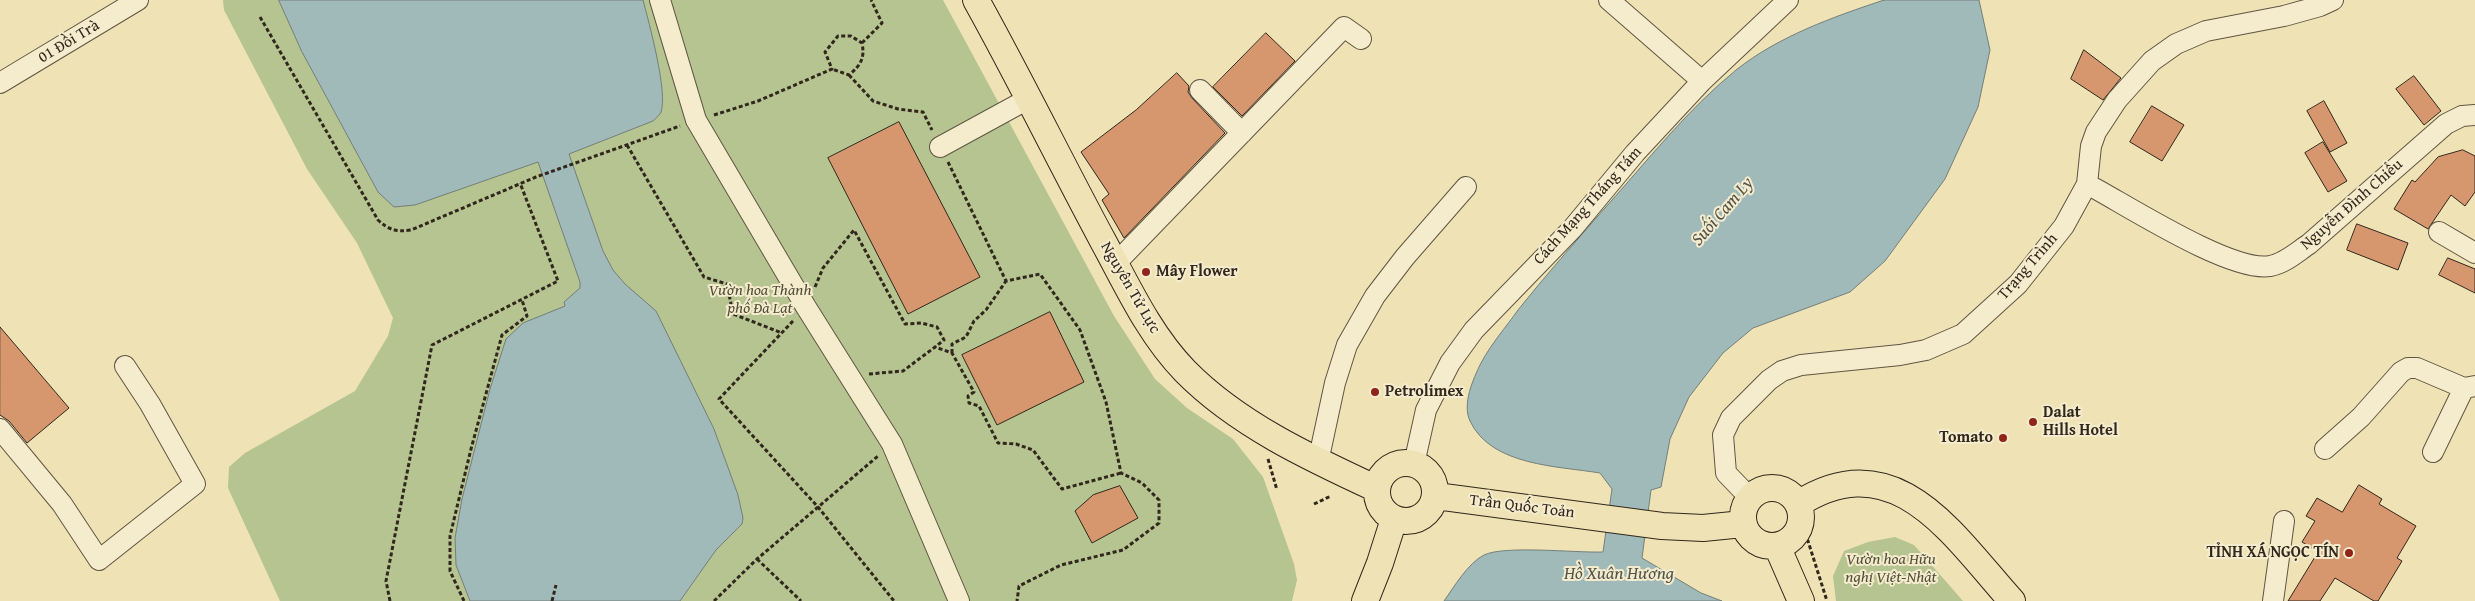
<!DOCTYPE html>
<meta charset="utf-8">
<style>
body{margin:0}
canvas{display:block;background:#efe2b4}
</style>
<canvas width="2475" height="601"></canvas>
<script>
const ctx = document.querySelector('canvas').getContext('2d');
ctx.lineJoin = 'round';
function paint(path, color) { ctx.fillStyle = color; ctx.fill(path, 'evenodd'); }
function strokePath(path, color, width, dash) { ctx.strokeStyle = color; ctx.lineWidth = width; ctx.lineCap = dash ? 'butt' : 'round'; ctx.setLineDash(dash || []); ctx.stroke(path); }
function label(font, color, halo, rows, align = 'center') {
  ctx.font = font + ' "Gentium Book Plus",serif'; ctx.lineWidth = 4; ctx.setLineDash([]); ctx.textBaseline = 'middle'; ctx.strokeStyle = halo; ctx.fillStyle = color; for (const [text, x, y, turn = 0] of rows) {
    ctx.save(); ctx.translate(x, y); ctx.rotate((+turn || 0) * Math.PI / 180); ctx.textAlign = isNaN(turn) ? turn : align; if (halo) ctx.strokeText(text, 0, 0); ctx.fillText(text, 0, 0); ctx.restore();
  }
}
paint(new Path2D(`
 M223 0H943L1114 316 1155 379 1187 408 1233 439 1263 477 1294 564 1297 580 1292 601H280L228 488 229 467 245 453 355 391 388 336 393 318 357 243 307 169 224 10Z
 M1895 537 1914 545 1963 601H1836L1833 576 1844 551 1868 542Z`), '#b5c490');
const water = new Path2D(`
 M279 0H643C649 23 668 92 661 112 660 115 656 118 653 121L569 154 603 251 613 270 625 284 656 311 714 429 738 495 743 518 742 524 716 550 680 601H470L456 565 455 538 462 499 490 389 506 339 523 323 565 306 564 302 580 288V282L538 162 415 205 394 207 378 192 302 52Z
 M1884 0H1979L1990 50 1978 107 1945 179 1885 261 1850 292 1753 328 1723 353 1689 397 1670 439 1661 487 1651 490 1642 558 1701 593 1722 601H1444C1454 587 1468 563 1484 555 1505 545 1576 553 1603 552L1612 489 1600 473C1558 466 1491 466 1470 421 1462 404 1473 379 1481 363 1491 344 1506 327 1518 310 1546 275 1575 242 1605 208 1647 161 1687 110 1736 70 1779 36 1833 17 1884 0Z`);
paint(water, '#a0bab9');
strokePath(water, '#747f7a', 1);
const building = new Path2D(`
 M1266 33 1295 61 1242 116 1213 87Z
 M2084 50 2121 78 2103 100 2071 79Z
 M1177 73 1189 86 1188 92 1192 98 1225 133 1124 238 1102 200 1109 194 1081 152 1136 110Z
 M2414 76 2441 111 2424 125 2396 89Z
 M2324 101 2347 143 2330 152 2307 111Z
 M2152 106 2184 125 2162 161 2130 142Z
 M899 122 980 277 908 314 828 158Z
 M2323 142 2347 181 2328 192 2305 153Z
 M2463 150 2475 156V192L2465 206 2451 195 2428 229 2394 209 2412 180 2415 182 2438 157Z
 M2357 224 2408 243 2398 270 2347 250Z
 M2448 258 2475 269V293L2439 275Z
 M1050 312 1084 382 997 425 962 355Z
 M0 327 69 408 27 443 9 421 0 415Z
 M2359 485 2382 499 2379 504 2416 526 2397 558 2402 561 2378 601H2374L2335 578 2320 601H2288L2318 552 2302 542 2315 521 2306 516 2317 498 2342 512Z
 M1120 486 1138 518 1092 543 1075 511 1093 495Z`);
paint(building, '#d6976e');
strokePath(building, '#31271c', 1);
const minor = new Path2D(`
 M660 0 696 120 806 307 892 444 959 601
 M1609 0 1702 81
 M0 83 138 0
 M1200 90 1242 133
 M940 147 1028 99
 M2087 184C2125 204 2231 273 2270 266 2284 264 2297 252 2309 244L2446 124 2462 116 2475 115
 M2439 232 2475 253
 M1115 264 1344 27 1361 39
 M0 429 62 504 99 560 195 484 150 404 125 366
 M2325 449 2361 417 2401 372 2408 368H2417L2464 388 2475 386
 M2433 452 2464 388
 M1318 462 1335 383 1347 345 1375 296 1405 257 1466 187
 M1414 464 1426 410 1450 363 1474 330 1572 229 1635 153 1702 81 1788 0
 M1750 498 1726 473 1723 435 1731 418 1769 380 1782 371 1801 365 1900 355 1926 350 1963 334 2018 284 2064 226 2087 184 2091 146 2096 132 2117 100 2152 61 2176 44 2206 31 2284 16 2320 6 2333 0
 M2273 601 2284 521`);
const major = new Path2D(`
 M976 0C1020 79 1060 161 1103 241 1127 285 1149 334 1185 371 1237 424 1310 458 1377 489
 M1377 492a29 29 0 1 1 58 0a29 29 0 1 1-58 0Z
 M1743 517a29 29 0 1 1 58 0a29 29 0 1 1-58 0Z
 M1436 496 1662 526 1703 528 1743 524
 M1798 504C1896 441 1954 537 2012 601
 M1777 546 1801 601
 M1365 601 1380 563 1394 519`);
strokePath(minor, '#605642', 22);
strokePath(major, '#31271c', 28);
strokePath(new Path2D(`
 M260 17 378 220C389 230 396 232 411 230L536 177 680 126
 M862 43 882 23 871 0
 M849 75 873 101 898 109 923 112 932 130
 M714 115 758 101 832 69 825 52 838 36H851L862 43C865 58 861 65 849 75L832 69
 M627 145 704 277 727 284 733 314 782 333
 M948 162 1006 281 1040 274 1080 330 1106 402 1121 473 1142 483 1159 500V523L1123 550 1061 565 1019 586 1017 601
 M815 287 823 268 854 230 905 324 921 323 937 327 944 340 935 347
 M793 321 719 399 818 507 894 601
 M952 353V344L966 337 974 321 986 310 1006 281
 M869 374 903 371 935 347 952 353 974 392 968 396 969 403 979 406 998 443 1016 444 1033 450 1062 489 1121 473
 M1268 459 1277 490
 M1314 504 1331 496
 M1798 530 1808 541 1827 601
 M757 559 801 601
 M390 601 386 581 432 345 558 281 520 183
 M464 601 450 571V536L471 449 502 335 527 316 522 300
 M552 601 556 585
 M714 601 757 559 878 456`), '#31271c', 3, [4, 2.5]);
strokePath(minor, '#f5ecce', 20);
strokePath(major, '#efe2b4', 26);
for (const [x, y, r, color] of [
 [1146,272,5,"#8f2418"],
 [1375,392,5,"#8f2418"],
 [2033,422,5,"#8f2418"],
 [2003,438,5,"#8f2418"],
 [2349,553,5,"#8f2418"]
]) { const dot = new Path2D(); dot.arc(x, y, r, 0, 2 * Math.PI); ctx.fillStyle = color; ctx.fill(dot); strokePath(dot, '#f5ecce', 2); }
label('16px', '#31271c', '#f5ecce', [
 ["01 Đồi Trà",69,42,-31],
 ["Nguyễn Đình Chiểu",2352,205,-41],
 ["Cách Mạng Tháng Tám",1588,206,-48],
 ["Trạng Trình",2028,267,-49],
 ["Nguyên Tử Lực",1130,288,60],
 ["Trần Quốc Toản",1522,507,7]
]);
label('bold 16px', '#31271c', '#f5ecce', [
 ["Mây Flower",1156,272],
 ["Petrolimex",1385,392],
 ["Dalat",2043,413],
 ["Hills Hotel",2043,431],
 ["Tomato",1993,438,"right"],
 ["TỈNH XÁ NGỌC TÍN",2339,553,"right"]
], 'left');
label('italic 16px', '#524e39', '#f5ecce', [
 ["Vườn hoa Thành",760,291],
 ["phố Đà Lạt",760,309],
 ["Vườn hoa Hữu",1891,560],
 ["nghị Việt-Nhật",1891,578]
]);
label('italic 18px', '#52534b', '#f5ecce', [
 ["Suối Cam Ly",1723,212,-49],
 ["Hồ Xuân Hương",1619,574]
]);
</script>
